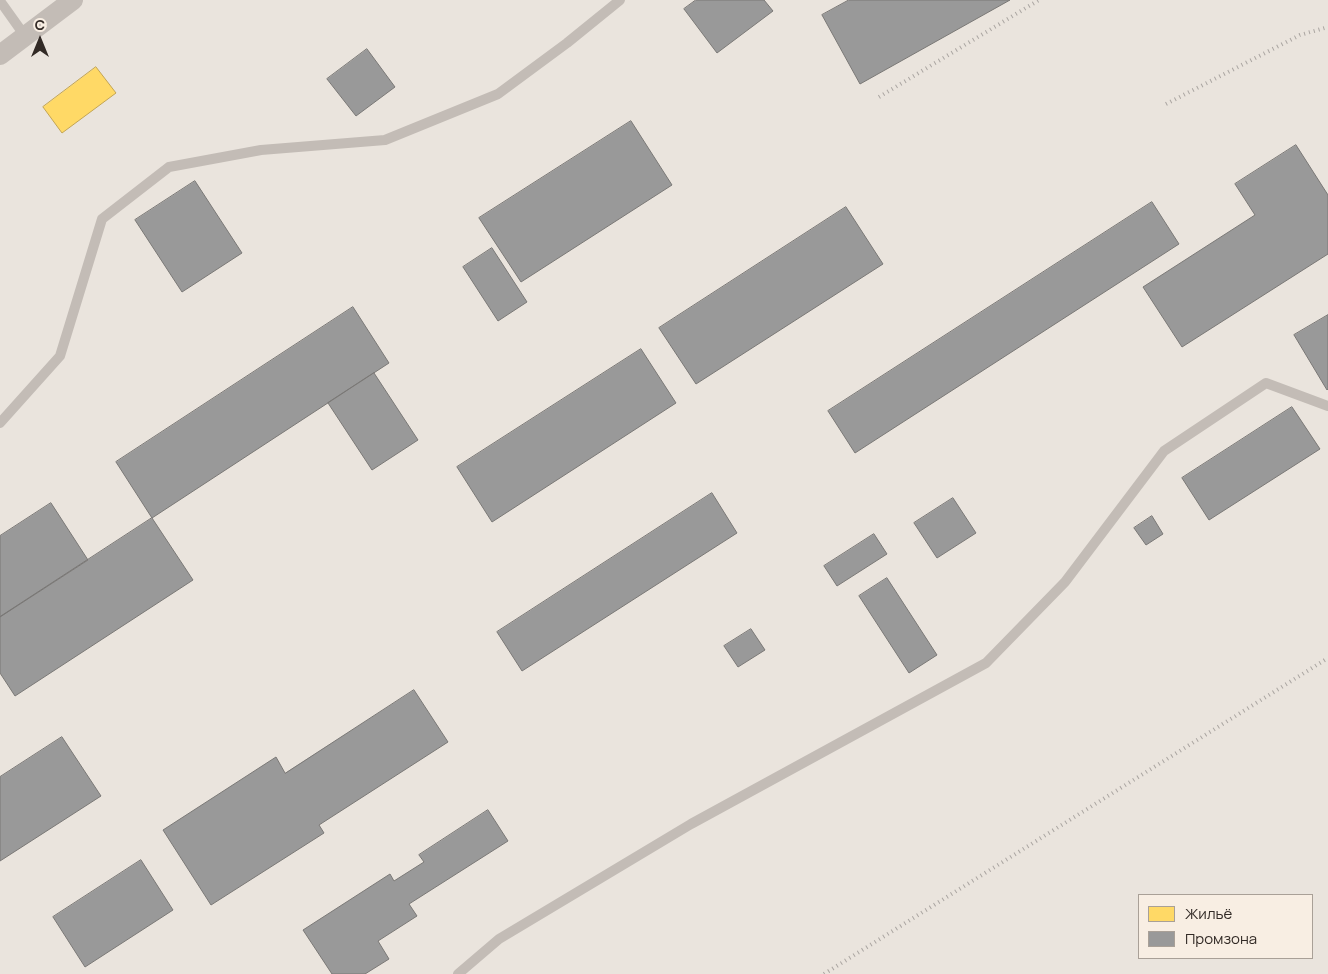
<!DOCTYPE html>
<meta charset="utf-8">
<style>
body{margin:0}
#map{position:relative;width:1328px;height:974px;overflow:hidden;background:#eae4dd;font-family:Manrope,sans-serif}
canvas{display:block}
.legend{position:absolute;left:1138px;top:894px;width:175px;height:65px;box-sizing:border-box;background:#f8eee3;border:1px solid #a9a097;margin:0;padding:6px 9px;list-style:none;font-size:15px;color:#322a26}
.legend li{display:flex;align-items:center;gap:10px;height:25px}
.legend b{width:25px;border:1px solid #a9a097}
.north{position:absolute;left:15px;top:15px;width:50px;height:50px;-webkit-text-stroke:4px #f8eee3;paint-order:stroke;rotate:0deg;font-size:14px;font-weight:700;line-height:20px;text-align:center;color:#322a26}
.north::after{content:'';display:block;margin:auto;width:18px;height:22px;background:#322a26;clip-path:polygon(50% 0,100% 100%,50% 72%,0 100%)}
</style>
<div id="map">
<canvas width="1328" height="974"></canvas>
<ul class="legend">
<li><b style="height:14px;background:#ffd966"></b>Жильё</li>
<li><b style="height:14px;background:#999"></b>Промзона</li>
</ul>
<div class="north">С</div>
</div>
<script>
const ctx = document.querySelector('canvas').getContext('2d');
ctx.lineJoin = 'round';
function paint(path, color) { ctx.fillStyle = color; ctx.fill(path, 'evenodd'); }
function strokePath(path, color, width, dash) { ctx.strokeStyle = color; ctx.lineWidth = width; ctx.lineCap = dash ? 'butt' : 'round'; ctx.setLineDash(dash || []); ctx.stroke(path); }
const homes = new Path2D(`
 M96 67 116 93 62 133 43 107Z`);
paint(homes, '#ffd966');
strokePath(homes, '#c2a453', 1);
const industry = new Path2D(`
 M696 0H764L773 11 717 53 684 9Z
 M849 0H1010L860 84 822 15Z
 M367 49 395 87 356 116 327 79Z
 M631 121 672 185 521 282 479 218Z
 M1296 145 1328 195V254L1182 347 1143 287 1255 215 1235 184Z
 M195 181 242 253 182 292 135 220Z
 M1152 202 1179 244 855 453 828 411Z
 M846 207 883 264 696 384 659 328Z
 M492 248 527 302 498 321 463 267Z
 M353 307 389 363 152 518 116 462Z
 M1328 315V389L1327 390 1294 335Z
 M641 349 676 403 492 522 457 467Z
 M374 373 418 440 372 470 328 403Z
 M1292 407 1320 449 1209 520 1182 478Z
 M712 493 737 533 522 671 497 632Z
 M953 498 976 533 937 558 914 523Z
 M51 503 88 560 0 617V536Z
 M1152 516 1163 534 1146 545 1134 528Z
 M152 518 193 580 15 696 0 673V617Z
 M874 534 887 554 837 586 824 566Z
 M887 578 937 655 909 673 859 596Z
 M751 629 765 650 738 667 724 646Z
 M414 690 448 742 319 825 324 833 211 905 163 830 276 757 285 773Z
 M62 737 101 796 0 861V777Z
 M488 810 508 841 409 904 417 916 378 941 389 959 365 974H332L303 930 390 874 394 881 424 862 419 855Z
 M141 860 173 910 85 967 53 917Z`);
paint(industry, '#999');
strokePath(industry, '#7a7876', 1);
strokePath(new Path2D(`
 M0 1 25 36
 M0 423 60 356 102 219 169 167 261 150 385 140 498 94 567 43 620 0
 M458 974 499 939 691 824 986 663 1065 582 1164 451 1266 383 1328 406`), '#c3bcb6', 10);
strokePath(new Path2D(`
 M0 55 73 0`), '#c3bcb6', 20);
strokePath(new Path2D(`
 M879 97 1039 0
 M1166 104 1300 35 1328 27
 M824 974 1328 658`), '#aaa5a1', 4, [1, 4]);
</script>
